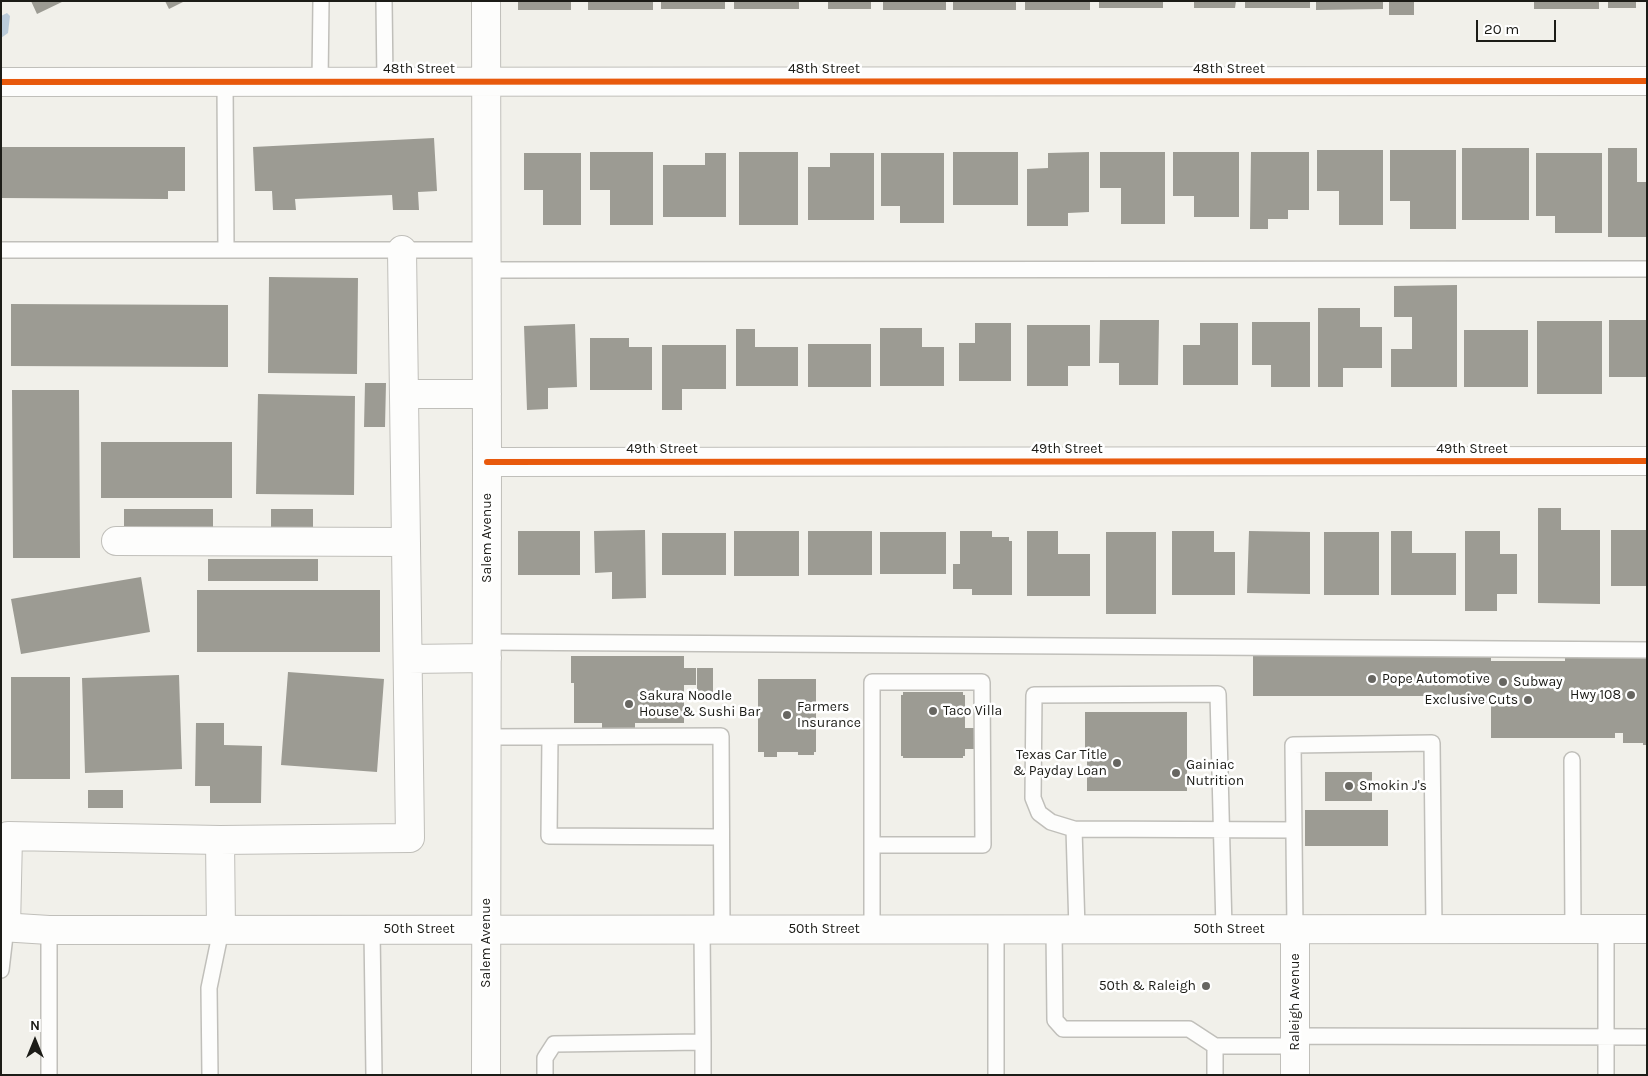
<!DOCTYPE html>
<style>
body{margin:0}
#map{position:relative;width:1648px;height:1076px;overflow:hidden;background:#f1f0ea;font-family:Karla,sans-serif}
canvas{display:block}
.frame{position:absolute;inset:0;border:2px solid #1c1c17;pointer-events:none}
.north{position:absolute;left:10px;top:1016px;width:50px;height:50px;-webkit-text-stroke:4px #fff;paint-order:stroke;rotate:0deg;font-size:14px;font-weight:700;line-height:20px;text-align:center;color:#1c1c17}
.north::after{content:'';display:block;margin:auto;width:18px;height:22px;background:#1c1c17;clip-path:polygon(50% 0,100% 100%,50% 72%,0 100%)}
.scale{position:absolute;left:1476px;top:20px;width:80px;height:22px;box-sizing:border-box;border:2px solid #1c1c17;border-top:0;padding-left:6px;font-size:15px;line-height:18px;white-space:nowrap;color:#1c1c17;-webkit-text-stroke:4px #fff;paint-order:stroke}
</style>
<div id="map">
<canvas width="1648" height="1076"></canvas>
<div class="frame"></div>
<div class="north">N</div>
<div class="scale">20 m</div>
</div>
<script>
const ctx = document.querySelector('canvas').getContext('2d');
ctx.lineJoin = 'round';
function paint(path, color) { ctx.fillStyle = color; ctx.fill(path, 'evenodd'); }
function strokePath(path, color, width, dash) { ctx.strokeStyle = color; ctx.lineWidth = width; ctx.lineCap = dash ? 'butt' : 'round'; ctx.setLineDash(dash || []); ctx.stroke(path); }
function label(font, color, halo, rows, align = 'center') {
  ctx.font = font + ' Karla,sans-serif'; ctx.lineWidth = 5; ctx.setLineDash([]); ctx.textBaseline = 'middle'; ctx.strokeStyle = halo; ctx.fillStyle = color; for (const [text, x, y, turn = 0] of rows) {
    ctx.save(); ctx.translate(x, y); ctx.rotate((+turn || 0) * Math.PI / 180); ctx.textAlign = isNaN(turn) ? turn : align; if (halo) ctx.strokeText(text, 0, 0); ctx.fillText(text, 0, 0); ctx.restore();
  }
}
paint(new Path2D(`
 M7 13 10 16 8 33 1 38V16Z`), '#bacbd9');
paint(new Path2D(`
 M31 1H64L37 14Z
 M165 1H185L169 9Z
 M518 1H571V10H518Z
 M588 1H653V10H588Z
 M661 1H725V9H661Z
 M734 1H799V9H734Z
 M828 1H871V9H828Z
 M883 1H946V10H883Z
 M953 1H1016V10H953Z
 M1025 1H1090V10H1025Z
 M1099 1H1163V8H1099Z
 M1194 1H1236L1235 8H1194Z
 M1245 1H1310V8H1245Z
 M1316 1H1383V9L1316 10Z
 M1389 1H1414V15H1389Z
 M1534 1H1599V9H1534Z
 M1608 1H1636V8H1608Z
 M434 138 437 191 418 192 419 210H393L392 195 295 199 296 210H273L272 191H255L253 147Z
 M1 147H185V191H168V199L1 198Z
 M1462 148H1529V220H1462Z
 M1608 148H1637V182H1647V237H1608Z
 M1317 150H1383V225H1339V191H1317Z
 M1390 150H1456V229H1410V201H1390Z
 M590 152H653V225H610V190H590Z
 M739 152H798V225H739Z
 M953 152H1018V205H953Z
 M1089 152V212L1068 213V226H1027V169L1048 168V153Z
 M1100 152H1165V224H1121V188H1100Z
 M1173 152H1239V217H1194V196H1173Z
 M1251 152H1309V210H1288V219H1268V229H1250Z
 M524 153H581V225H543V190H524Z
 M705 153H726V217H663V165H705Z
 M830 153H874V220H808V167H830Z
 M881 153H944V223H900V206H881Z
 M1536 153H1602V233H1555V216H1536Z
 M269 277 358 278 357 374 268 373Z
 M1457 285V387H1391V349H1412V317H1394V286Z
 M11 304 228 305V367L11 366Z
 M1318 308H1360V327H1382V368H1343V387H1318Z
 M1100 320H1159L1158 385H1119V363H1099Z
 M1609 320H1647V377H1609Z
 M1537 321H1602V394H1537Z
 M1252 322H1310V387H1271V365H1252Z
 M975 323H1011V381H959V343H975Z
 M1200 323H1238V385H1183V345H1200Z
 M575 324 577 387 548 388V409L527 410 524 326Z
 M1027 325H1090V366H1068V386H1027Z
 M880 328H922V347H944V386H880Z
 M736 329H755V347H798V386H736Z
 M1464 330H1528V387H1464Z
 M590 338H629V347H652V390H590Z
 M808 344H871V387H808Z
 M662 345H726V389H682V410H662Z
 M365 383H386L385 427H364Z
 M12 390H79L80 558H13Z
 M258 394 355 396 354 495 256 494Z
 M101 442H232V498H101Z
 M1538 508H1561V530H1600V604L1538 603Z
 M124 509H213V531H124Z
 M271 509H313V529H271Z
 M645 530 646 598 612 599V572L595 573 594 531Z
 M1611 530H1647V586H1611Z
 M518 531H580V575H518Z
 M734 531H799V576H734Z
 M808 531H872V575H808Z
 M960 531H992V537H1009V541H1012V595H972V589H953V564H960Z
 M1027 531H1058V554H1090V596H1027Z
 M1172 531H1214V552H1235V595H1172Z
 M1249 531 1310 532V594L1247 593Z
 M1391 531H1412V553H1456V595H1391Z
 M1465 531H1500V554H1517V594H1497V611H1465Z
 M880 532H946V574H880Z
 M1106 532H1156V614H1106Z
 M1324 532H1379V595H1324Z
 M662 533H726V575H662Z
 M208 559H318V581H208Z
 M141 577 150 632 21 654 11 599Z
 M197 590H380V652H197Z
 M1253 655H1491V661H1565V658H1615V655H1647V745H1643V743H1623V733H1615V738H1491V703H1434V696H1253Z
 M571 656H684V668H696V685H684V723H635V734H602V723H574V683H571Z
 M697 668H713V697H697Z
 M288 672 384 679 377 772 281 765Z
 M179 675 182 769 85 773 82 678Z
 M11 677H70V779H11Z
 M758 679H816V752H814V755H798V752H777V757H764V752H758Z
 M903 692H963V695H965V728H977V749H965V756H963V758H903V756H901V695H903Z
 M1085 712H1187V791H1087V757H1085Z
 M196 723H224V745L262 746 261 803H210V786H195Z
 M1325 772H1372V801H1325Z
 M88 790H123V808H88Z
 M1305 810H1388V846H1305Z`), '#9c9b93');
const service = new Path2D(`
 M384 1 385 82
 M225 82 226 250
 M320 82 321 1
 M1 250H486
 M486 270 1647 269
 M487 642 1647 650
 M486 737 721 736 722 929
 M550 737 549 836 721 837
 M1572 760 1573 929
 M1074 829 1051 822 1039 813 1033 798 1034 695 1218 694 1224 929
 M872 845H983L982 682H872V929
 M1054 929 1055 1020 1063 1029H1189L1215 1046
 M1077 929 1074 829 1294 830
 M1295 929 1293 745 1432 743 1434 929
 M1606 929V1075
 M372 930 374 1075
 M1 970 6 927
 M1295 1036 1647 1037
 M703 1042V1075
 M49 1075V930
 M210 1075 209 988 221 930
 M545 1075V1058L554 1044 703 1042 702 929
 M996 1075V929
 M1215 1075V1046H1295`);
const minor = new Path2D(`
 M1 82 1647 81
 M404 394H487
 M487 462 1647 461
 M116 541 406 542
 M408 659 487 658
 M220 840 221 930
 M6 927 8 836 220 840 410 838 402 250
 M486 1075 487 462 486 1
 M1295 1075V929`);
const secondary = new Path2D(`
 M1 927 49 930 1647 929`);
strokePath(service, '#c0bfba', 18);
strokePath(minor, '#c0bfba', 30);
strokePath(secondary, '#c0bfba', 30);
strokePath(service, '#fdfdfc', 15);
strokePath(minor, '#fdfdfc', 28);
strokePath(secondary, '#fdfdfc', 28);
strokePath(new Path2D(`
 M1 82 1647 81
 M487 462 1647 461`), '#e8590c', 6);
for (const [x, y, r, color] of [
 [1372,679,5,"#676661"],
 [1503,682,5,"#676661"],
 [1631,695,5,"#676661"],
 [1528,700,5,"#676661"],
 [629,704,5,"#676661"],
 [933,711,5,"#676661"],
 [787,715,5,"#676661"],
 [1117,763,5,"#676661"],
 [1176,773,5,"#676661"],
 [1349,786,5,"#676661"],
 [1206,986,5,"#676661"]
]) { const dot = new Path2D(); dot.arc(x, y, r, 0, 2 * Math.PI); ctx.fillStyle = color; ctx.fill(dot); strokePath(dot, '#fff', 2); }
label('14px', '#1c1c17', '#fff', [
 ["48th Street",419,69],
 ["48th Street",824,69],
 ["48th Street",1229,69],
 ["49th Street",662,449],
 ["49th Street",1067,449],
 ["49th Street",1472,449],
 ["Salem Avenue",487,538,-90],
 ["50th Street",419,929],
 ["50th Street",824,929],
 ["50th Street",1229,929],
 ["Salem Avenue",486,943,-90],
 ["Raleigh Avenue",1295,1002,-90]
]);
label('14px', '#1c1c17', '#fff', [
 ["Pope Automotive",1382,679],
 ["Subway",1513,682],
 ["Hwy 108",1621,695,"right"],
 ["Sakura Noodle",639,696],
 ["House & Sushi Bar",639,712],
 ["Exclusive Cuts",1518,700,"right"],
 ["Farmers",797,707],
 ["Insurance",797,723],
 ["Taco Villa",943,711],
 ["Texas Car Title",1107,755,"right"],
 ["& Payday Loan",1107,771,"right"],
 ["Gainiac",1186,765],
 ["Nutrition",1186,781],
 ["Smokin J's",1359,786],
 ["50th & Raleigh",1196,986,"right"]
], 'left');
</script>
